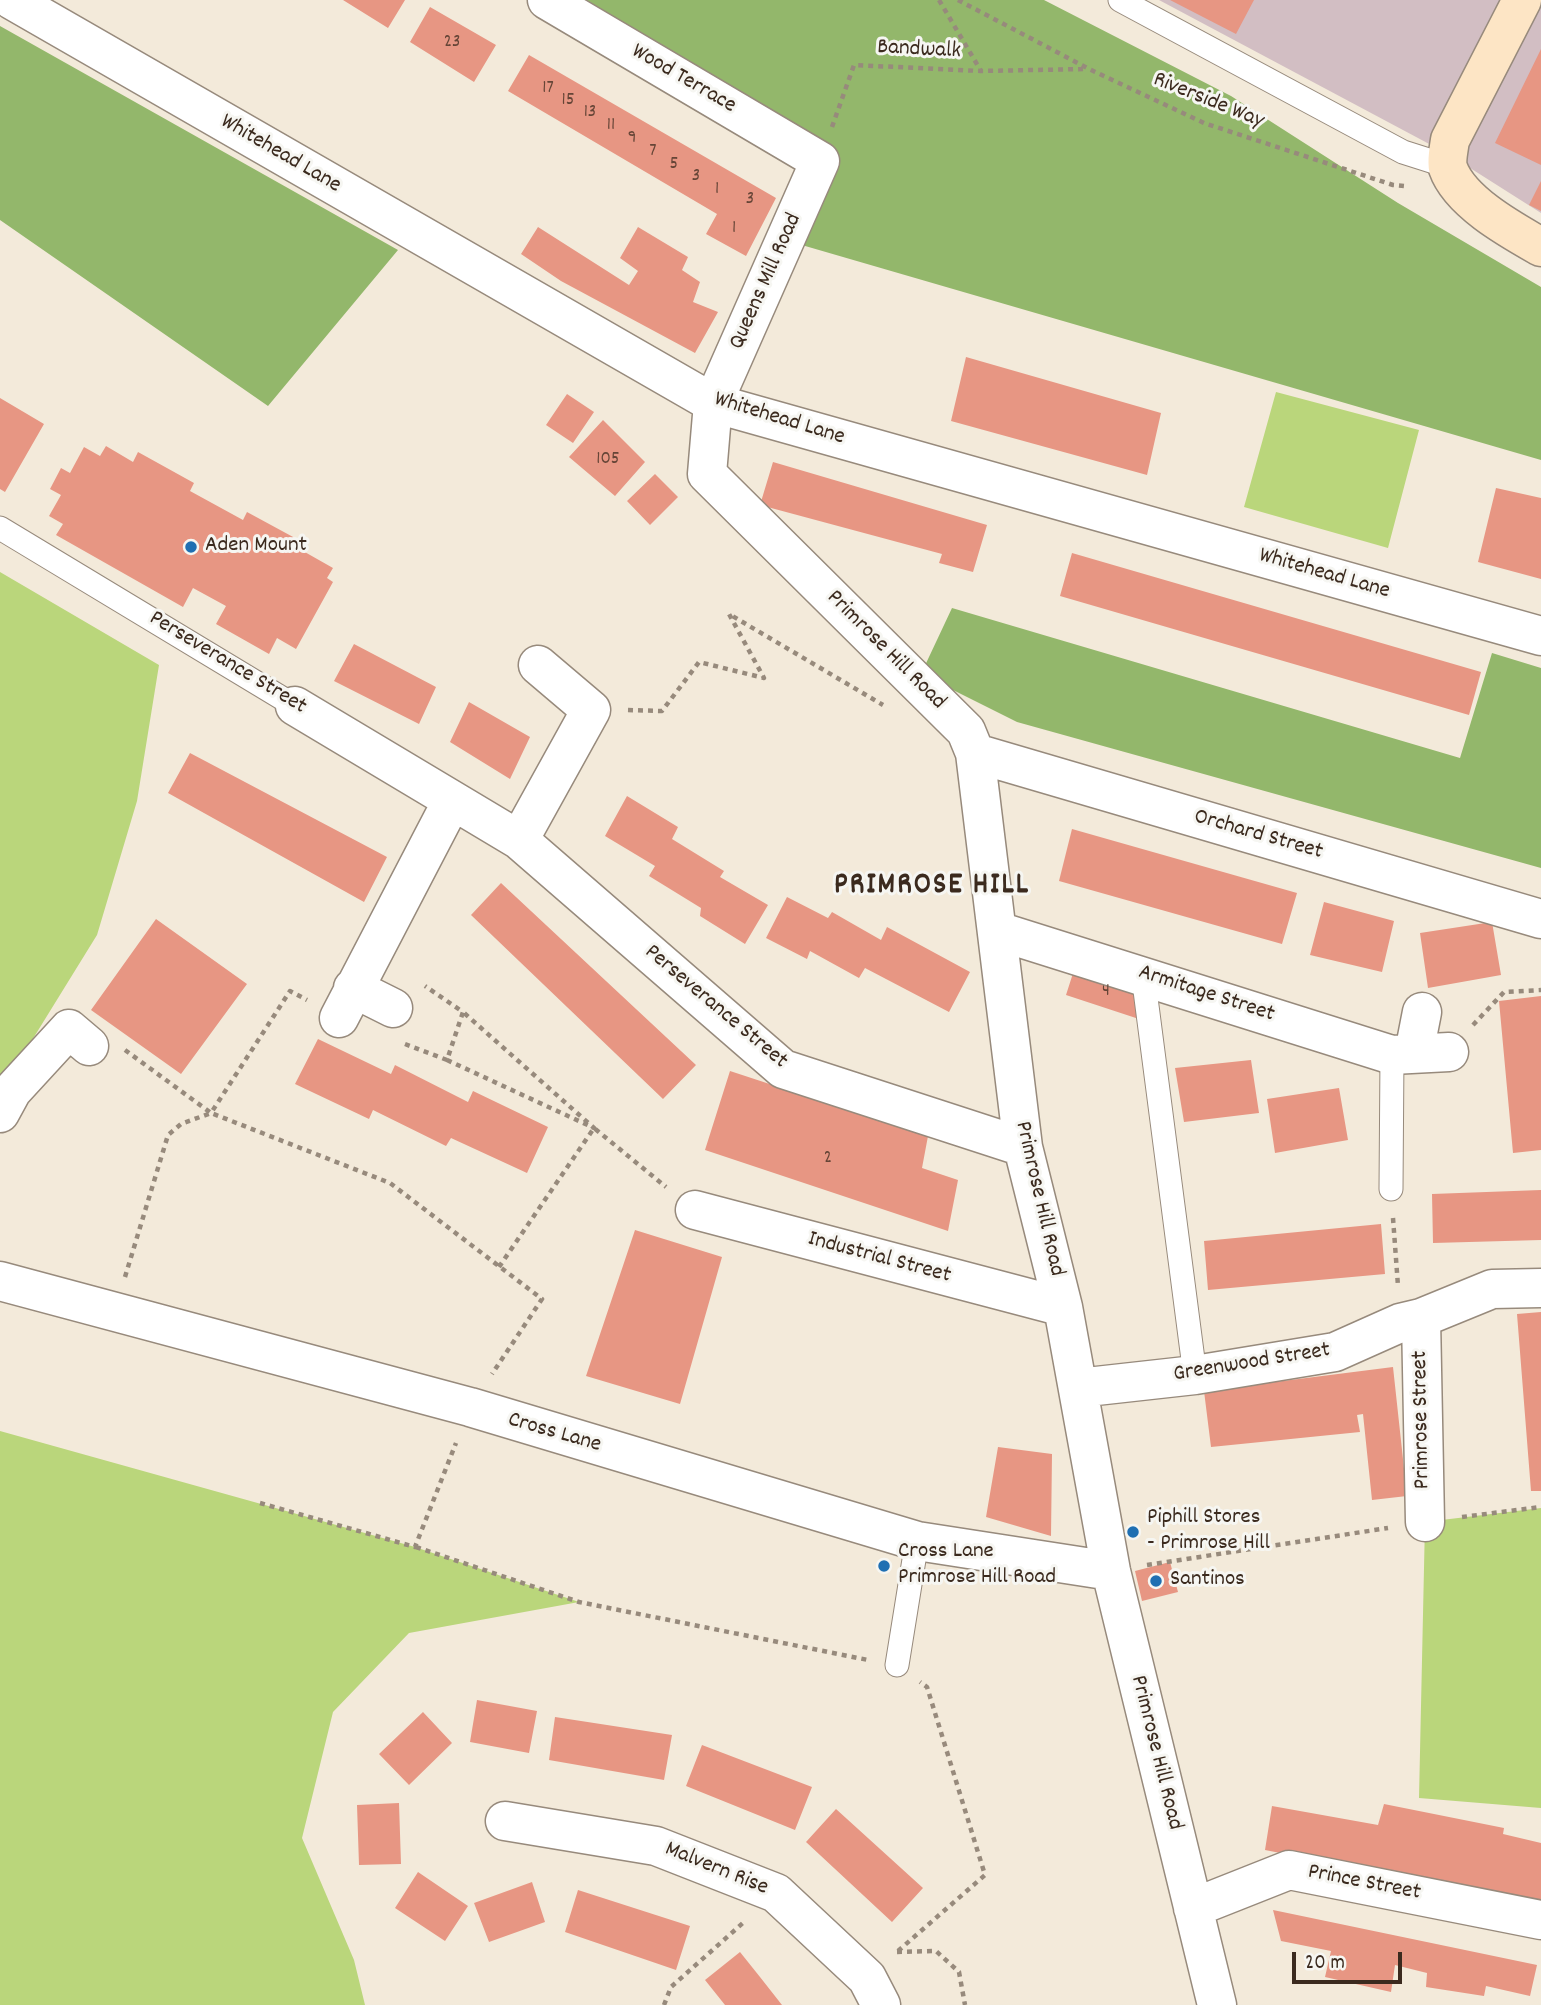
<!DOCTYPE html>
<style>
body{margin:0}
#map{position:relative;width:1541px;height:2005px;overflow:hidden;background:#f3eada;font-family:Dekko,sans-serif}
canvas{display:block}
.scale{position:absolute;left:1292px;top:1952px;width:110px;height:32px;box-sizing:border-box;border:4px solid #3b2a1e;border-top:0;padding-left:9px;font-size:21px;line-height:24px;white-space:nowrap;color:#3b2a1e;-webkit-text-stroke:5px #f6f6f2;paint-order:stroke}
</style>
<div id="map">
<canvas width="1541" height="2005"></canvas>
<div class="scale">20 m</div>
</div>
<script>
const ctx = document.querySelector('canvas').getContext('2d');
ctx.lineJoin = 'round';
function paint(path, color) { ctx.fillStyle = color; ctx.fill(path, 'evenodd'); }
function strokePath(path, color, width, dash) { ctx.strokeStyle = color; ctx.lineWidth = width; ctx.lineCap = dash ? 'butt' : 'round'; ctx.setLineDash(dash || []); ctx.stroke(path); }
function label(font, color, halo, rows, align = 'center') {
  ctx.font = font + ' Dekko,sans-serif'; ctx.lineWidth = 6; ctx.setLineDash([]); ctx.textBaseline = 'middle'; ctx.strokeStyle = halo; ctx.fillStyle = color; for (const [text, x, y, turn = 0] of rows) {
    ctx.save(); ctx.translate(x, y); ctx.rotate((+turn || 0) * Math.PI / 180); ctx.textAlign = isNaN(turn) ? turn : align; if (halo) ctx.strokeText(text, 0, 0); ctx.fillText(text, 0, 0); ctx.restore();
  }
}
paint(new Path2D(`
 M1159 0H1541V213L1448 154Z`), '#d2bec3');
paint(new Path2D(`
 M1276 392 1419 430 1388 548 1244 507Z
 M0 572 159 665 137 801 97 935 0 1092Z
 M0 1431 415 1547 579 1602 409 1633 333 1712 302 1838 354 1960 365 2005H0Z
 M1541 1508V1808L1419 1798 1425 1522Z`), '#bad67b');
paint(new Path2D(`
 M570 0H1044L1231 96 1398 203 1541 287V460L788 241 825 161Z
 M0 26 398 250 268 406 0 220Z
 M952 608 1460 758 1492 653 1541 668V868L1017 722 921 674Z`), '#93b76b');
paint(new Path2D(`
 M343 0H405L388 28Z
 M1170 0H1254L1236 34Z
 M430 7 496 45 474 82 410 42Z
 M1541 49V165L1495 143Z
 M529 55 776 198 746 256 706 234 717 214 508 91Z
 M1541 181V211L1529 205Z
 M538 227 629 285 638 271 620 258 638 227 688 257 682 270 700 282 693 302 718 312 695 353 561 281 521 254Z
 M966 357 1161 413 1147 475 951 421Z
 M567 394 594 412 573 443 546 425Z
 M0 398 44 424 5 492 0 489Z
 M603 420 645 462 615 496 569 457Z
 M106 446 133 462 138 452 194 483 190 491 243 520 247 512 306 544 303 551 333 568 327 578 333 582 296 649 277 638 269 654 216 624 226 606 193 588 183 607 56 535 63 524 49 516 61 495 50 489 61 468 70 473 84 447 100 456Z
 M773 462 987 525 973 572 939 563 942 554 760 505Z
 M655 474 678 497 650 525 627 501Z
 M1496 488 1541 498V579L1478 562Z
 M1072 553 1481 672 1469 715 1060 596Z
 M354 644 436 687 419 724 334 681Z
 M469 702 530 737 510 779 450 742Z
 M190 753 387 857 364 902 168 793Z
 M627 796 678 827 672 839 724 871 720 877 768 905 745 944 700 916 701 908 649 876 655 866 605 836Z
 M1072 829 1297 893 1282 944 1059 881Z
 M501 883 696 1065 663 1099 471 915Z
 M787 897 828 918 832 912 881 940 887 927 970 972 949 1012 865 968 859 978 810 951 807 959 766 938Z
 M1324 902 1394 921 1382 972 1310 955Z
 M156 919 247 984 181 1074 91 1010Z
 M1492 922 1501 975 1428 988 1420 933Z
 M1075 967 1141 990 1145 1021 1066 995Z
 M1541 996V1150L1513 1153 1499 1001Z
 M318 1039 391 1074 395 1065 468 1102 473 1091 548 1127 527 1173 451 1138 446 1146 373 1110 369 1119 295 1084Z
 M1251 1060 1259 1113 1184 1122 1175 1068Z
 M730 1071 928 1136 922 1168 958 1180 948 1231 705 1150Z
 M1339 1088 1348 1140 1275 1153 1267 1099Z
 M1541 1190V1240L1433 1243 1432 1194Z
 M1381 1224 1385 1274 1208 1290 1204 1241Z
 M635 1230 722 1257 680 1404 586 1376Z
 M1541 1312V1491H1531L1517 1314Z
 M1393 1367 1407 1496 1372 1500 1363 1414 1357 1415 1360 1432 1211 1447 1204 1391Z
 M998 1447 1052 1454 1051 1536 986 1517Z
 M1170 1562 1178 1592 1142 1601 1135 1571Z
 M477 1700 537 1711 529 1753 470 1742Z
 M423 1712 452 1743 409 1785 379 1754Z
 M555 1717 672 1735 664 1780 549 1760Z
 M702 1745 812 1787 795 1830 686 1786Z
 M399 1803 401 1864 359 1865 357 1805Z
 M1384 1804 1504 1828 1503 1834 1541 1843V1904L1265 1850 1272 1806 1378 1825Z
 M836 1809 923 1888 892 1922 806 1842Z
 M418 1872 468 1906 445 1941 395 1908Z
 M532 1882 545 1922 489 1942 474 1903Z
 M578 1890 690 1926 676 1970 565 1932Z
 M1273 1910 1537 1965 1530 1996 1486 1986 1484 1996 1426 1987 1427 1973 1395 1965 1391 1992 1325 1977 1331 1951 1281 1941Z
 M740 1952 760 1977 782 2005H725L705 1980Z`), '#e79683');
const lane = new Path2D(`
 M1120 0 1403 152 1447 166
 M0 528 295 706
 M1143 975 1195 1375
 M1391 1189 1392 1055
 M897 1665 917 1541`);
const street = new Path2D(`
 M12 0 713 403 1541 636
 M547 0 820 161 713 403 707 474 966 731 975 753 1023 1147 1063 1307 1111 1571 1217 2005
 M295 706 519 840 783 1069 1023 1147
 M975 753 1541 919
 M519 840 591 710 538 665
 M998 931 1392 1055 1449 1052
 M353 988 393 1008
 M339 1018 452 801
 M1414 1053 1422 1012
 M0 1113 12 1091 69 1029 89 1046
 M695 1210 1063 1307
 M0 1281 470 1407 917 1541 1111 1571
 M1421 1318 1425 1522
 M1078 1388 1195 1375 1335 1352 1400 1323 1421 1318 1492 1289 1541 1288
 M505 1821 656 1846 776 1893 867 1978 881 2005
 M1193 1908 1289 1870 1541 1920`);
const secondary = new Path2D(`
 M1522 0 1450 140C1449 148 1446 160 1448 168 1460 202 1511 230 1541 247`);
strokePath(lane, '#978a7c', 25);
strokePath(street, '#978a7c', 41);
strokePath(secondary, '#978a7c', 41);
strokePath(new Path2D(`
 M939 0 981 71
 M958 0 1089 69 1204 123 1393 185 1404 186
 M832 127 854 65 981 71 1088 69
 M628 710 662 711 699 662 764 678 729 614 883 705
 M1473 1025 1504 992 1541 990
 M405 1044 447 1060 463 1012 425 986
 M125 1050 211 1113 290 991 307 1000
 M447 1060 594 1128 463 1012
 M1393 1218 1398 1286
 M499 1267 594 1128 666 1187
 M125 1277 168 1135 181 1124 211 1113 390 1183 542 1299 492 1374
 M260 1503 415 1547 456 1443
 M1462 1517 1541 1507
 M416 1547 579 1602 868 1660
 M1147 1565 1388 1528
 M898 1951 985 1875 927 1687 920 1682
 M897 1952 936 1951 959 1972 965 2005
 M664 2005 671 1987 744 1922`), '#978a7c', 4.5, [5, 5]);
strokePath(lane, '#fff', 23);
strokePath(street, '#fff', 38);
strokePath(secondary, '#fde5c5', 38);
for (const [x, y, r, color] of [
 [191,547,7,"#1f6fb2"],
 [1133,1532,7,"#1f6fb2"],
 [884,1566,7,"#1f6fb2"],
 [1156,1581,7,"#1f6fb2"]
]) { const dot = new Path2D(); dot.arc(x, y, r, 0, 2 * Math.PI); ctx.fillStyle = color; ctx.fill(dot); strokePath(dot, '#f6f6f2', 2.5); }
label('19px', '#664537', null, [
 ["23",452,43],
 ["17",548,89],
 ["15",568,101],
 ["13",590,113],
 ["11",611,126],
 ["9",632,139],
 ["7",653,152],
 ["5",674,165],
 ["3",696,177],
 ["1",717,190],
 ["3",750,200],
 ["1",734,229],
 ["105",608,460],
 ["4",1106,992],
 ["2",828,1159]
]);
label('23px', '#3b2a1e', '#f6f6f2', [
 ["Bandwalk",919,51,3],
 ["Wood Terrace",683,80,30],
 ["Riverside Way",1208,102,22],
 ["Whitehead Lane",280,155,30],
 ["Queens Mill Road",767,282,-66],
 ["Whitehead Lane",779,420,17],
 ["Whitehead Lane",1324,575,16],
 ["Primrose Hill Road",885,651,45],
 ["Perseverance Street",227,664,31],
 ["Orchard Street",1258,836,16],
 ["Armitage Street",1206,995,18],
 ["Perseverance Street",715,1008,40],
 ["Primrose Hill Road",1038,1199,77],
 ["Industrial Street",879,1259,15],
 ["Greenwood Street",1252,1364,-9],
 ["Primrose Street",1423,1420,-91],
 ["Cross Lane",554,1434,16],
 ["Primrose Hill Road",1155,1753,76],
 ["Malvern Rise",716,1870,22],
 ["Prince Street",1364,1884,11]
]);
label('23px', '#3b2a1e', '#f6f6f2', [
 ["Aden Mount",205,547],
 ["Piphill Stores",1147,1519],
 ["- Primrose Hill",1147,1545],
 ["Cross Lane",898,1553],
 ["Primrose Hill Road",898,1579],
 ["Santinos",1170,1581]
], 'left');
ctx.letterSpacing = '2px';
label('bold 30px', '#3b2a1e', '#f6f6f2', [
 ["PRIMROSE HILL",932,888]
]);
ctx.letterSpacing = '0px';
</script>
